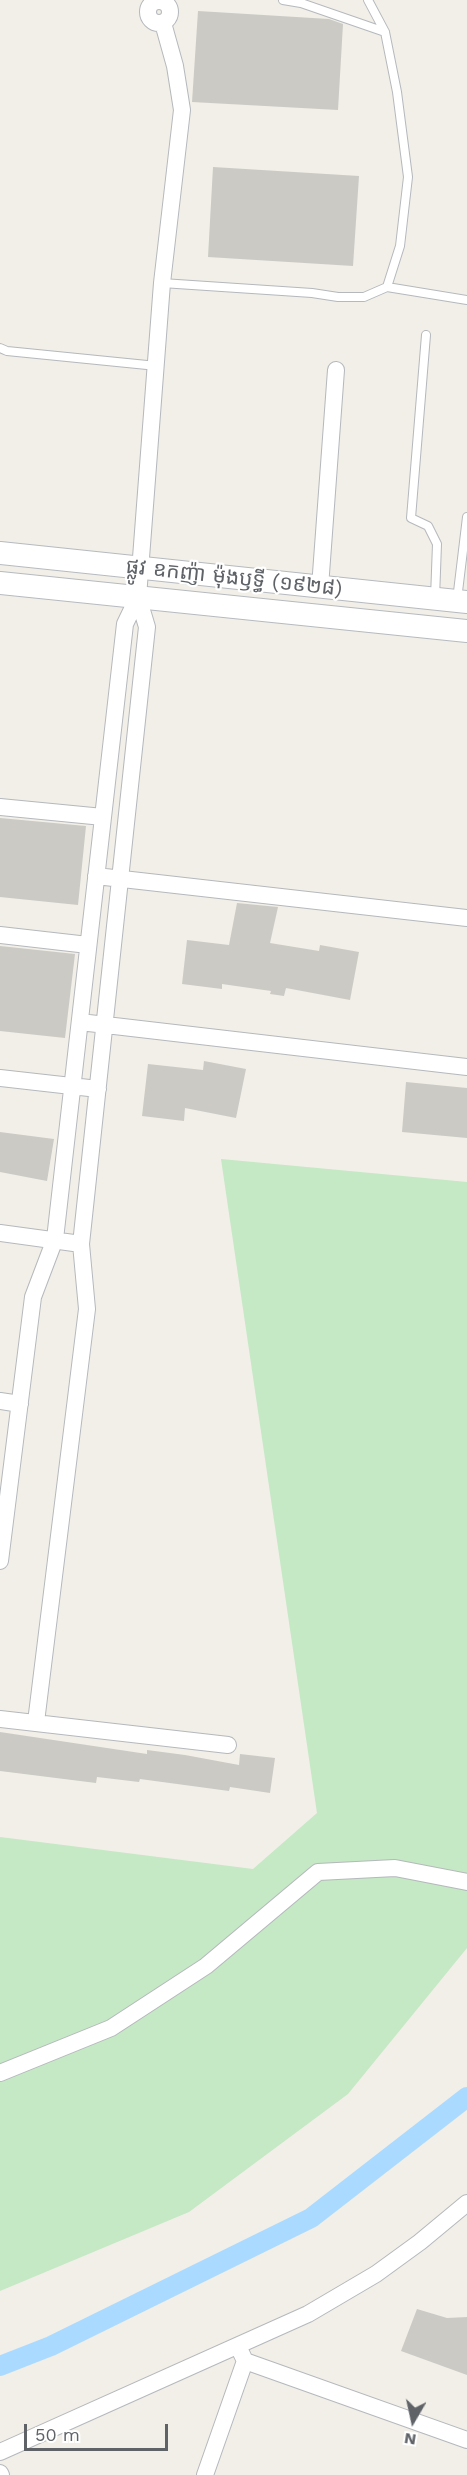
<!DOCTYPE html>
<meta charset="utf-8">
<style>
body{margin:0}
#map{position:relative;width:467px;height:2475px;overflow:hidden;background:#f1efe8;font-family:"Work Sans",sans-serif}
canvas{display:block}
.north{position:absolute;left:383px;top:2391px;width:60px;height:60px;-webkit-text-stroke:4px #fff;paint-order:stroke;rotate:189deg;font-size:16px;font-weight:700;line-height:24px;text-align:center;color:#5f6368}
.north::after{content:'';display:block;margin:auto;width:21px;height:27px;background:#5f6368;clip-path:polygon(50% 0,100% 100%,50% 72%,0 100%)}
.scale{position:absolute;left:24px;top:2424px;width:144px;height:27px;box-sizing:border-box;border:3px solid #5f6368;border-top:0;padding-left:8px;font-size:18px;line-height:21px;white-space:nowrap;color:#5f6368;-webkit-text-stroke:4px #fff;paint-order:stroke}
</style>
<div id="map">
<canvas width="467" height="2475"></canvas>
<div class="north">N</div>
<div class="scale">50 m</div>
</div>
<script>
const ctx = document.querySelector('canvas').getContext('2d');
ctx.lineJoin = 'round';
function paint(path, color) { ctx.fillStyle = color; ctx.fill(path, 'evenodd'); }
function strokePath(path, color, width, dash) { ctx.strokeStyle = color; ctx.lineWidth = width; ctx.lineCap = dash ? 'butt' : 'round'; ctx.setLineDash(dash || []); ctx.stroke(path); }
function label(font, color, halo, rows, align = 'center') {
  ctx.font = font + ' "Work Sans","Noto Sans Khmer",sans-serif'; ctx.lineWidth = 4.5; ctx.setLineDash([]); ctx.textBaseline = 'middle'; ctx.strokeStyle = halo; ctx.fillStyle = color; for (const [text, x, y, turn = 0] of rows) {
    ctx.save(); ctx.translate(x, y); ctx.rotate((+turn || 0) * Math.PI / 180); ctx.textAlign = isNaN(turn) ? turn : align; if (halo) ctx.strokeText(text, 0, 0); ctx.fillText(text, 0, 0); ctx.restore();
  }
}
paint(new Path2D(`
 M221 1159 467 1182V1948L348 2094 189 2212 0 2291V1837L253 1869 317 1813Z`), '#c5e8c5');
strokePath(new Path2D(`
 M0 2366 51 2346 311 2218 467 2097`), '#aadaff', 20);
paint(new Path2D(`
 M198 11 329 19 343 24 338 110 192 102Z
 M213 167 359 176 353 266 208 257Z
 M0 818 86 826 78 905 0 897Z
 M237 903 278 907 270 943 319 951 320 945 359 952 350 1000 286 988 284 996 270 994 271 991 222 984V989L182 984 187 940 229 945Z
 M0 946 75 954 65 1038 0 1031Z
 M204 1061 246 1069 236 1118 185 1108 184 1121 142 1116 148 1064 203 1070Z
 M406 1082 467 1088V1138L402 1132Z
 M0 1132 54 1139 47 1181 0 1172Z
 M0 1732 147 1754V1750L185 1755 239 1765 240 1754 275 1758 270 1793 230 1787 229 1791 140 1779 139 1782 97 1777 96 1783 0 1771Z
 M417 2309 447 2318 467 2317V2375L401 2351Z`), '#cccac5');
const service = new Path2D(`
 M283 0 301 3 385 32
 M162 283 312 293 338 297H364L387 287 400 246 408 177 397 92 385 32 368 0
 M387 287 467 300
 M426 335 411 518 428 526 437 544 435 598
 M0 348 7 351 157 366
 M457 600 467 517`);
const minor = new Path2D(`
 M148 12a11 11 0 1 1 22 0a11 11 0 1 1-22 0Z
 M320 587 336 370
 M0 807 103 817
 M96 876 467 918
 M0 935 88 945
 M80 1022 467 1067
 M0 1078 98 1089
 M0 1233 81 1244
 M0 1401 20 1404
 M0 1561 33 1297 55 1239 125 624 138 597
 M0 1719 228 1745
 M36 1722 87 1309 81 1244 147 627 138 597 162 283 182 110 175 66 163 23
 M0 2073 111 2028 206 1966 318 1872 395 1868 467 1882
 M238 2346 245 2361 467 2440
 M0 2452 308 2314 376 2274 420 2242 467 2203
 M0 2473 1 2475
 M205 2475 245 2361`);
const secondary = new Path2D(`
 M0 553 467 602
 M0 583 467 631`);
strokePath(service, '#b5b8bc', 10);
strokePath(minor, '#b5b8bc', 18);
strokePath(secondary, '#b6babf', 24);
strokePath(service, '#fff', 8);
strokePath(minor, '#fff', 16);
strokePath(secondary, '#fff', 22);
label('21px', '#5f6368', '#fff', [
 ["ផ្លូវ ឧកញ៉ា ម៉ុងឫទ្ធី (១៩២៨)",234,578,6]
]);
</script>
